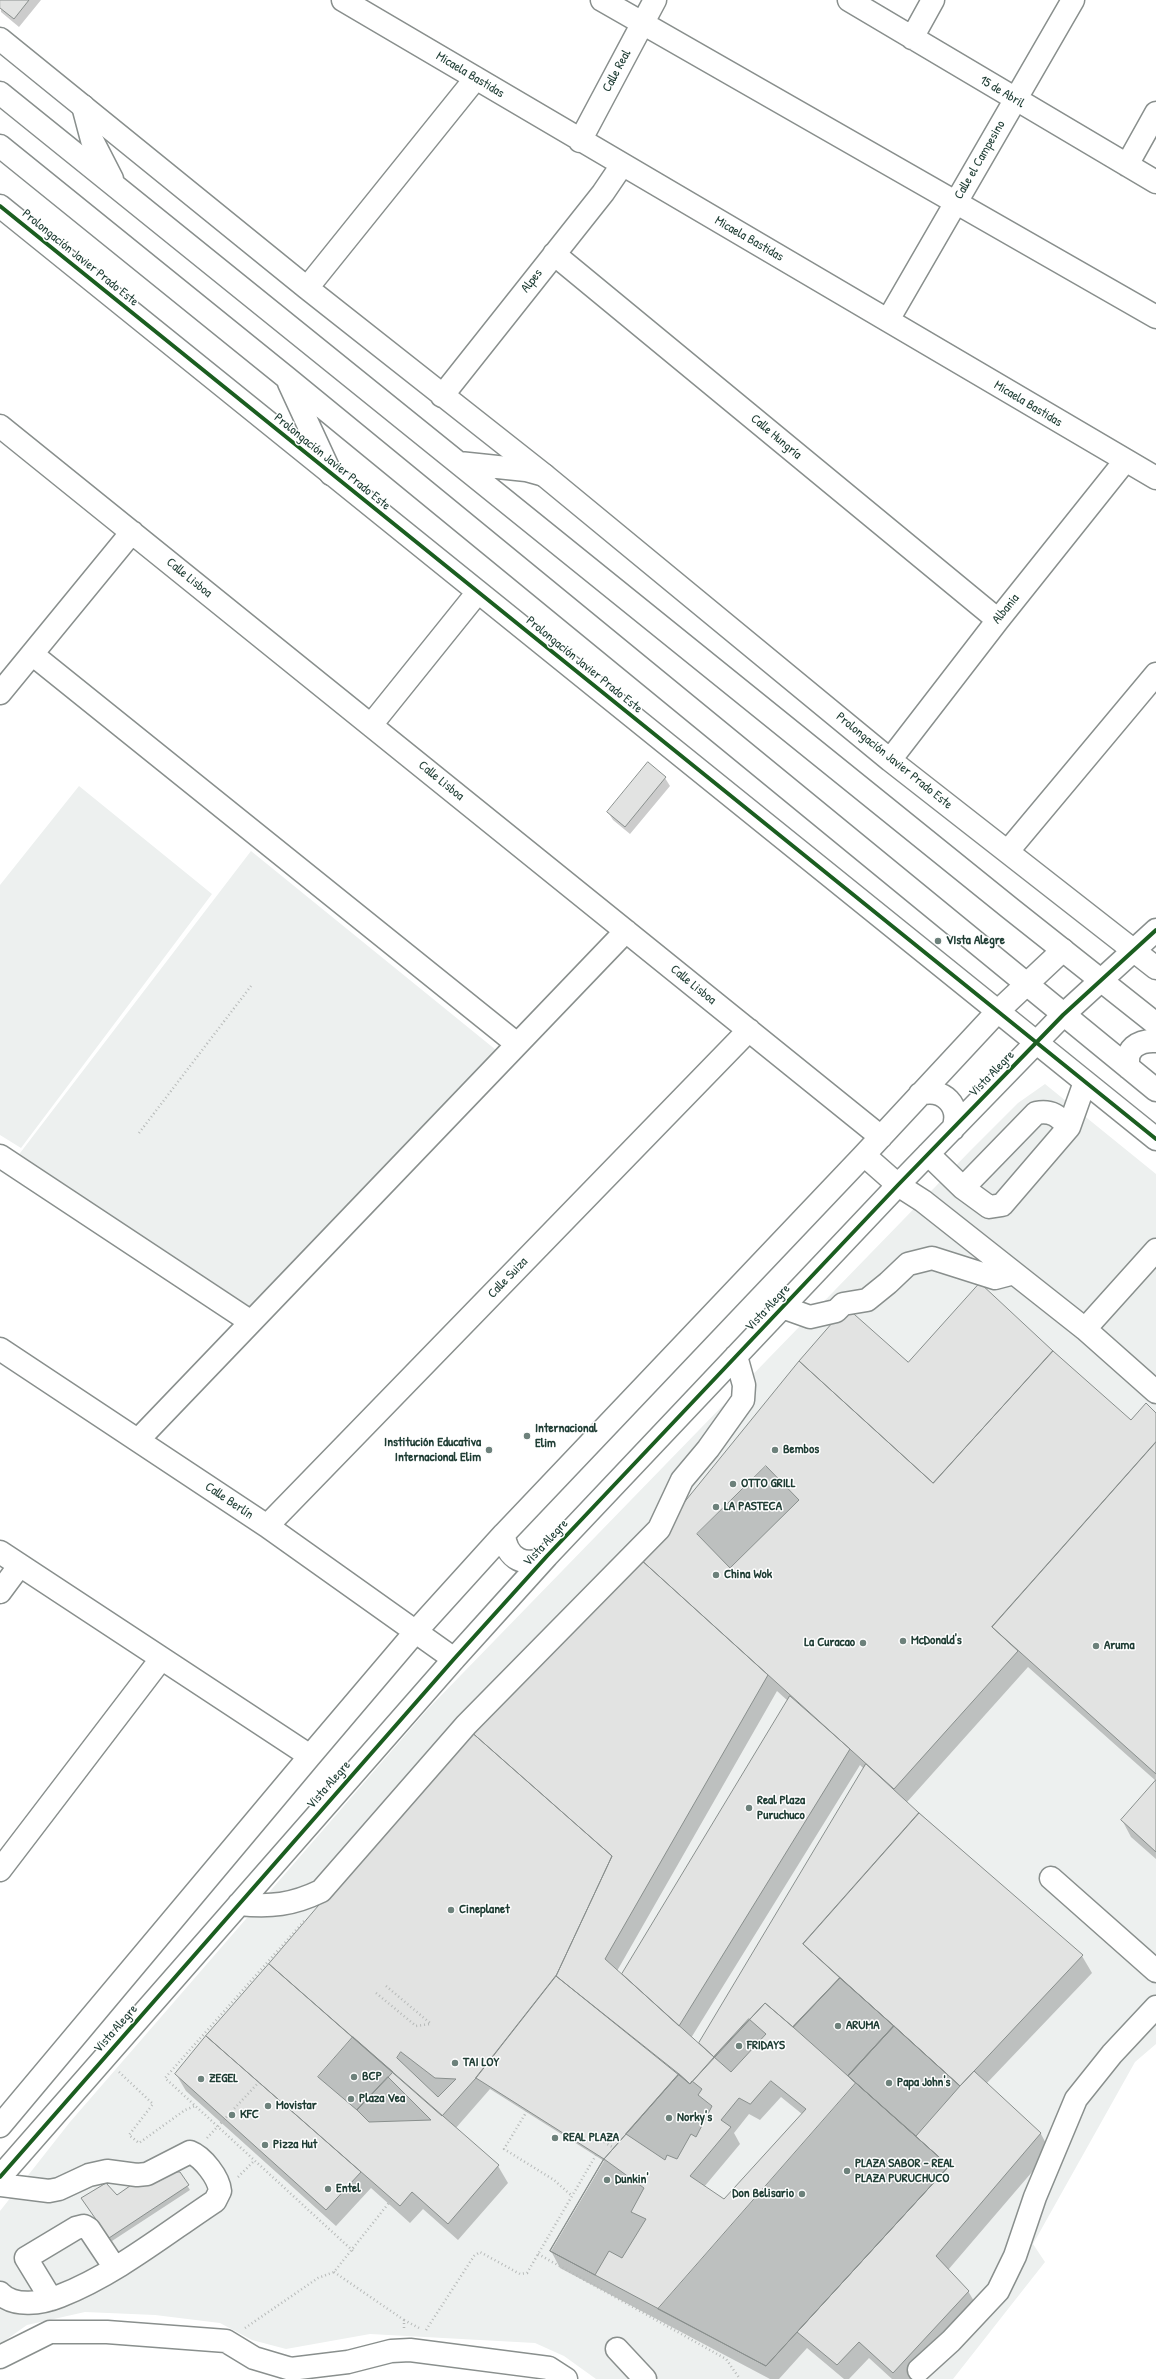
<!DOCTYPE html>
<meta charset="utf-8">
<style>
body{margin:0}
canvas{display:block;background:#fff}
</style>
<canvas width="1156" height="2379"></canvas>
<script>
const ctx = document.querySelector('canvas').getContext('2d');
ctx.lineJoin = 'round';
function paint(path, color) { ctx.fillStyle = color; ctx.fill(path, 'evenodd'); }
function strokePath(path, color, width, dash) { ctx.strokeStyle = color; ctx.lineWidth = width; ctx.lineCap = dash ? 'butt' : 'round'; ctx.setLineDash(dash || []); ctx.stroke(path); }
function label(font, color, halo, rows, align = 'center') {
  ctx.font = font + ' "Patrick Hand",sans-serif'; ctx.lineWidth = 3; ctx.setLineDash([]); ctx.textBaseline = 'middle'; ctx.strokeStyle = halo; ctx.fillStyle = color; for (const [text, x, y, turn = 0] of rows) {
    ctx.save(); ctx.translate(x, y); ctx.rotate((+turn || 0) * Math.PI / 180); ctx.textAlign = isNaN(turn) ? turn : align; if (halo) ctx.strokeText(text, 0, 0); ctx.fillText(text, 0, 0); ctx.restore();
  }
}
paint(new Path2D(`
 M79 786 212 894 21 1148 0 1135V885Z
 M251 851 496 1050 249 1310 17 1157Z
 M1045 1084 1156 1174V2044L1135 2062 1033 2244 1045 2262 953 2379H596L564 2356 535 2343 370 2334 286 2349 252 2340 220 2323 155 2315 85 2312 27 2325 0 2344V2211L70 2122 427 1710 970 1151 1018 1103Z`), '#edf0ef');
paint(new Path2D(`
 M0 0H41L19 27 1 12Z
 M665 778 670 786 630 834 613 820 608 812Z
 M980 1285 1131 1421 1156 1414V1781L1028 1667 907 1802 1082 1956 1092 1973 986 2084 1041 2134 1050 2151 948 2270 968 2291 978 2308 913 2379H892L869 2358 849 2379H844L807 2348 779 2379H770L560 2268 551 2251 604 2161 490 2089 455 2129 498 2166 508 2183 458 2240 423 2209 410 2223 371 2188 336 2226 186 2091 176 2074 470 1730 639 1559 908 1363ZM777 1691 788 1701 623 1976 617 1971ZM860 1765 864 1769 699 2045 691 2038ZM781 2097 802 2114 724 2201 704 2187 740 2144 734 2133 749 2114 760 2120Z
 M1156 1782V1859L1131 1837 1122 1820Z
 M179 2173 190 2190 112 2241 84 2202 116 2197Z`), '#0003');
const building = new Path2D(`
 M0 0H29L14 19 0 8Z
 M648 762 666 777 625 827 607 812Z
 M980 1283 1053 1351 933 1483 799 1361 846 1307 908 1362Z
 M1053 1351 1131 1420 1146 1403 1156 1413V1442L992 1627 1018 1651 894 1789 639 1558 799 1361 933 1483Z
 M1156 1442V1774L992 1627Z
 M766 1466 799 1500 730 1568 697 1534Z
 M639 1558 768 1675 605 1959 714 2057 690 2084 556 1976 612 1856 469 1730Z
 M790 1696 850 1749 679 2026 622 1974Z
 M469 1730 612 1856 556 1976 476 2078 442 2116 269 1964Z
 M866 1764 919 1813 803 1944 840 1978 793 2027 765 2003 714 2057 699 2043Z
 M1156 1780V1852L1121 1820Z
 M919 1813 1083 1955 960 2086 803 1944Z
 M269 1964 499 2165 448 2224 412 2192 400 2206 206 2036Z
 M556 1976 679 2074 604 2159 476 2078Z
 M840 1978 894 2026 848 2076 949 2166 766 2366 550 2251 604 2159 679 2074 690 2084 765 2003 793 2027ZM771 2081 806 2109 724 2199 690 2176 731 2127 721 2120 739 2098 750 2104Z
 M840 1978 894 2026 848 2076 793 2027Z
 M749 2019 766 2034 731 2072 714 2057Z
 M894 2026 960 2086 974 2071 1041 2133 936 2256 969 2291 893 2373 859 2342 837 2365 797 2332 949 2166 848 2076Z
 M894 2026 960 2086 916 2136 848 2076Z
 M206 2036 361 2172 326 2210 175 2074Z
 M353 2037 393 2072 357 2110 318 2077Z
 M401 2052 435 2078 456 2079 438 2097 397 2058Z
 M679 2074 690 2084 692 2081 702 2089 698 2095 712 2106 696 2137 691 2134 677 2159 667 2155 665 2160 626 2134Z
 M388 2077 431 2120 369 2122 357 2110Z
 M856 2083 949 2166 766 2366 658 2309Z
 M604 2159 644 2188 631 2212 646 2219 622 2258 609 2251 595 2275 550 2251Z
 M164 2171 180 2172 189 2185 109 2238 81 2198 106 2183 117 2195 137 2181Z`);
paint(building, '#e2e3e2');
strokePath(building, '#898f8d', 1);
const minor = new Path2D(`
 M343 0 1156 478
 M602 0 1156 317
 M849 0 1156 182
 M912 38 933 0
 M0 39 307 288 544 475 890 760 1156 968
 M580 141 655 0
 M1127 165 1156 113
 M0 206 1156 1139
 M554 254 998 620
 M307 288 476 78
 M888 320 1073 0
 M442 396 603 193 622 165
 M0 426 881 1137
 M32 654 517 1044
 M0 693 132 532
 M371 725 478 592
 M890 760 998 620 1125 461
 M1008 851 1156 674
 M920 1094C943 1087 962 1106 953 1129
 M928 1154 963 1188 989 1207 1002 1205 1069 1127 1085 1082
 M864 1155 898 1185 923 1201 1085 1329 1156 1392
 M0 1156 251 1322
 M963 1188 1036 1113C1052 1110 1058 1116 1069 1127
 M782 1307 810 1317 836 1311 843 1304 867 1300 888 1283 908 1264 932 1258 995 1278 1014 1273
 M1085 1329 1156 1250
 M0 1349 267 1526 454 1659
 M138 1440 626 931
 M267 1526 749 1030
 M504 1534C506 1559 526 1569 547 1556
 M0 1552 310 1756
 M0 1592 20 1565
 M0 1870 161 1659
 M1051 1878 1156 1971
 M239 1904C271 1907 292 1905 321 1891L466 1725 659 1529 682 1480 708 1449 743 1400 744 1385 736 1356
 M0 2126 310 1756 417 1630 504 1534 864 1155 997 1012 1063 950
 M0 2177 454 1659 547 1556 898 1185 1063 1015 1156 930
 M0 2185 49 2191 59 2189 89 2175 107 2171 137 2175 147 2174 190 2152C203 2157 219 2178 220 2191L215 2201C165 2234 116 2274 60 2296 43 2303 14 2308 0 2293
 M51 2299 26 2258 76 2228 84 2226 89 2229 115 2268
 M617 2349 645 2379
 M0 2357 50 2332H107L226 2341 254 2358 291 2369 348 2362 391 2351 410 2350 549 2368 566 2379
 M919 2370 951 2341 998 2291 1015 2256 1035 2197 1076 2099 1112 2054 1156 2007`);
const major = new Path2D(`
 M0 93 1011 909 1156 1024
 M83 106 92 140 112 179
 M0 146 287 378 1156 1090
 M289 383 331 474
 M459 463 526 470 544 475
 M1129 1068C1124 1049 1138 1040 1156 1041`);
strokePath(minor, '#898f8d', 25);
strokePath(major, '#898f8d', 25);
strokePath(new Path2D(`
 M139 1133 251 986
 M304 1921 165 2078 353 2251
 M386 1986 430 2023
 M376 1993 416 2026 430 2024
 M119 2072 153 2104 129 2135 139 2143 185 2110 195 2106
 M527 2111 504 2149 554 2180 572 2196
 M207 2138 259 2082
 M604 2142 614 2148
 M238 2177 254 2161
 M538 2254 726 2359 740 2379
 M334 2272 404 2320V2330
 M404 2320 421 2329
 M245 2328 318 2278 334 2272 392 2199
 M426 2330 474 2256 480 2252 520 2274 527 2273 596 2155`), '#b6b9b8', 2.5, [1, 3]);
strokePath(minor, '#fff', 22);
strokePath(major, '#fff', 22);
strokePath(new Path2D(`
 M0 206 1156 1139
 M0 2177 454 1659 547 1556 898 1185 1063 1015 1156 930`), '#1b5e20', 4);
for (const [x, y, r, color] of [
 [938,941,4,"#6d817b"],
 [527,1436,4,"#6d817b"],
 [489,1450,4,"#6d817b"],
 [775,1450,4,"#6d817b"],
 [733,1484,4,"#6d817b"],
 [716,1507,4,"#6d817b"],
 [716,1575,4,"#6d817b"],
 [903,1641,4,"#6d817b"],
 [863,1643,4,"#6d817b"],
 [1096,1646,4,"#6d817b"],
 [749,1808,4,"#6d817b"],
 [451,1910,4,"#6d817b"],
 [838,2026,4,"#6d817b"],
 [739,2046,4,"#6d817b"],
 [455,2063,4,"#6d817b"],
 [354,2077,4,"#6d817b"],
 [201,2079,4,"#6d817b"],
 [889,2083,4,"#6d817b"],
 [351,2099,4,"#6d817b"],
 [268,2106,4,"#6d817b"],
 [232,2115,4,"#6d817b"],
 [669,2118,4,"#6d817b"],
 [555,2138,4,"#6d817b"],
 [265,2145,4,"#6d817b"],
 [847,2171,4,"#6d817b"],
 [607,2180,4,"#6d817b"],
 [328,2189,4,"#6d817b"],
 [802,2194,4,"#6d817b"]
]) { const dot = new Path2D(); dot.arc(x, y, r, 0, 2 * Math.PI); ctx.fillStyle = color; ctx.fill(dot); strokePath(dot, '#fff', 1.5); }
label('13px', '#1f3d34', '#fff', [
 ["Calle Real",617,71,-62],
 ["Micaela Bastidas",470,75,31],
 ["15 de Abril",1002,92,31],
 ["Calle el Campesino",980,160,-60],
 ["Micaela Bastidas",749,239,30],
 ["Prolongación Javier Prado Este",80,258,39],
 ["Alpes",532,281,-52],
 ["Micaela Bastidas",1028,404,31],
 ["Calle Hungría",776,437,40],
 ["Prolongación Javier Prado Este",332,462,39],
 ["Calle Lisboa",189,578,39],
 ["Albania",1006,609,-51],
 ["Prolongación Javier Prado Este",584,665,39],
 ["Prolongación Javier Prado Este",894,761,39],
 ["Calle Lisboa",441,781,39],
 ["Calle Lisboa",693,985,39],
 ["Vista Alegre",992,1074,-46],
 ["Calle Suiza",508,1278,-46],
 ["Vista Alegre",768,1308,-47],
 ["Calle Berlín",229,1501,34],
 ["Vista Alegre",546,1543,-47],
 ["Vista Alegre",329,1785,-49],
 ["Vista Alegre",116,2029,-49]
]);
label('bold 13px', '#1f3d34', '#fff', [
 ["VIsta Alegre",946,941],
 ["Internacional",535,1429],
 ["Elim",535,1444],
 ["Institución Educativa",481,1443,"right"],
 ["Internacional Elim",481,1458,"right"],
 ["Bembos",783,1450],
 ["OTTO GRILL",741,1484],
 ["LA PASTECA",724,1507],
 ["China Wok",724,1575],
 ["McDonald's",911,1641],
 ["La Curacao",855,1643,"right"],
 ["Aruma",1104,1646],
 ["Real Plaza",757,1801],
 ["Puruchuco",757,1816],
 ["Cineplanet",459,1910],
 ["ARUMA",846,2026],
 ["FRIDAYS",747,2046],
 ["TAI LOY",463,2063],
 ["BCP",362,2077],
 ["ZEGEL",209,2079],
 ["Papa John's",897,2083],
 ["Plaza Vea",359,2099],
 ["Movistar",276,2106],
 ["KFC",240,2115],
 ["Norky's",677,2118],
 ["REAL PLAZA",563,2138],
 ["Pizza Hut",273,2145],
 ["PLAZA SABOR - REAL",855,2164],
 ["PLAZA PURUCHUCO",855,2179],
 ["Dunkin'",615,2180],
 ["Entel",336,2189],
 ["Don Belisario",794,2194,"right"]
], 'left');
</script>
